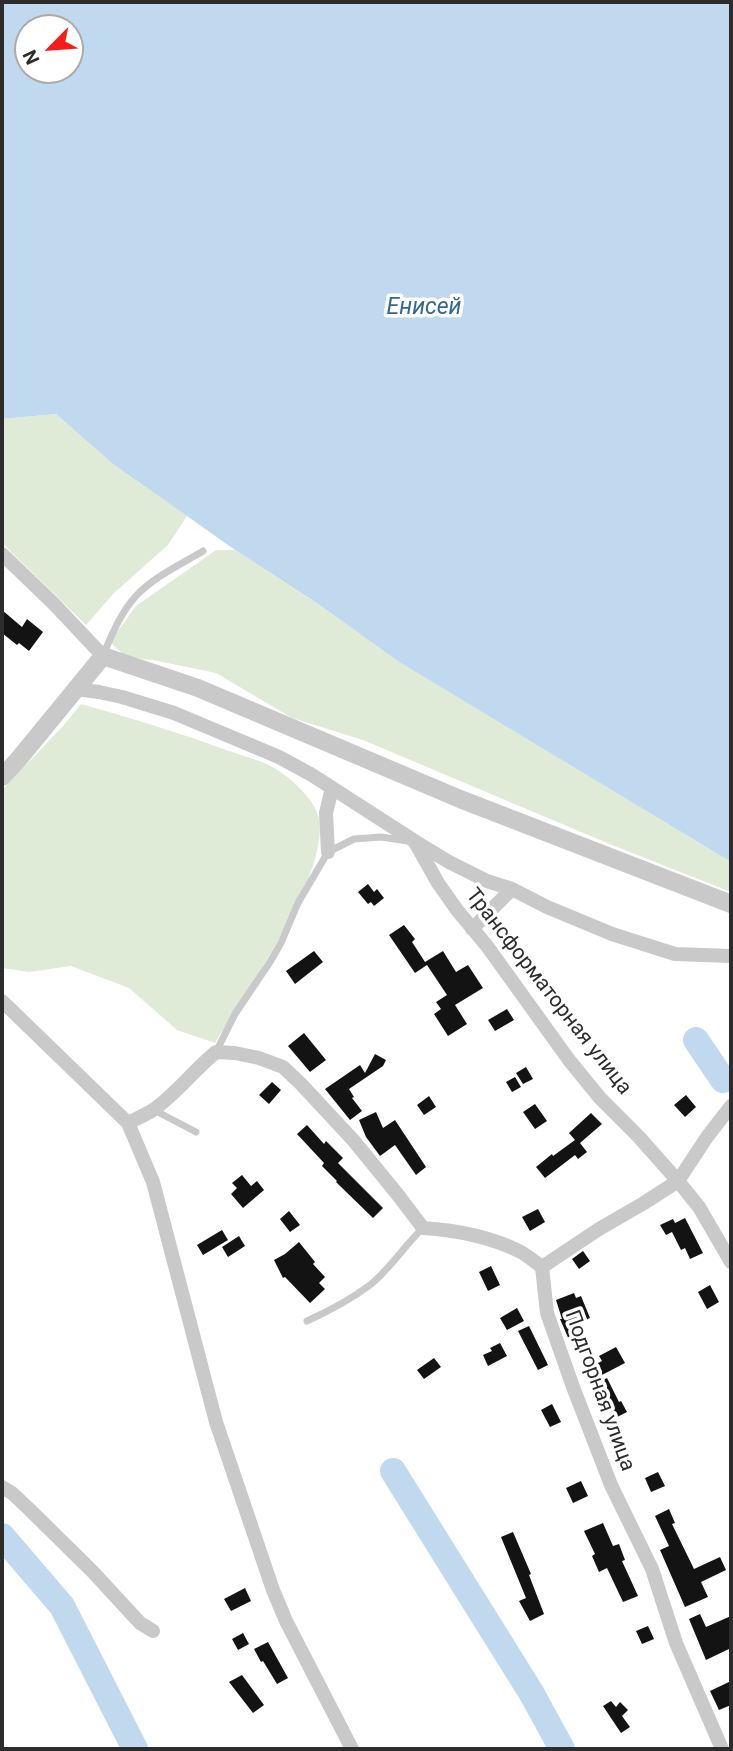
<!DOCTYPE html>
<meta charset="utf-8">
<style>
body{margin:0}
#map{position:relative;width:733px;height:1751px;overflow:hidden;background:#fff;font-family:Roboto,sans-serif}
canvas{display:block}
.frame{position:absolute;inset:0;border:4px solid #2c2c2c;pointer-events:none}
.north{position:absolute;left:14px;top:14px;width:70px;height:70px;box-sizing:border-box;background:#fff;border:2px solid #ababab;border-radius:50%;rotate:245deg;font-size:19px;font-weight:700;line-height:28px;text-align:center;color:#2c2c2c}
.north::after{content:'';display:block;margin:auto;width:24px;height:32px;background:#f51c1b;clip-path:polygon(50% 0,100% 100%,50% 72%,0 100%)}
</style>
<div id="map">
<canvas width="733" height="1751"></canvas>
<div class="frame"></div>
<div class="north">N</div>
</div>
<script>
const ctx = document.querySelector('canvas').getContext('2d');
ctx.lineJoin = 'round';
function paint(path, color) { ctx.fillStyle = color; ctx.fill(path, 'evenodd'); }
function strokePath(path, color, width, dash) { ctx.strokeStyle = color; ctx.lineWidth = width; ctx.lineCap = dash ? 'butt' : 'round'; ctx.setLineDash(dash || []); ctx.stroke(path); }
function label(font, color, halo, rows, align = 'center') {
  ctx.font = font + ' Roboto,sans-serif'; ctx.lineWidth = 7; ctx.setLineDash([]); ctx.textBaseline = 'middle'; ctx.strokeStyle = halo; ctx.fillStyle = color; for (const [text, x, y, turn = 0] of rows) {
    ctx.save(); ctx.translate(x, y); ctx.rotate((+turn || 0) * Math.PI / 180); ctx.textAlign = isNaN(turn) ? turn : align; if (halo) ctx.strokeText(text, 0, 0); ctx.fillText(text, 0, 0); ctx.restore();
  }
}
paint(new Path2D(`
 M56 414 113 463 187 516 168 545 113 594 86 625 2 543V419Z
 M216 550H235L314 601 399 662 731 862V892L607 843 363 740 292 718 216 673 153 660 126 657 110 642 136 606Z
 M81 704C131 718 180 733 229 751 243 756 261 760 274 768 290 777 316 800 319 819 329 875 245 994 215 1043L177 1030 129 988 71 966 29 972 2 968V790L64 725Z`), '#e0ebd7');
paint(new Path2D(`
 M2 2H731V862L399 662 314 601 235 550 112 463 56 414 2 419ZM28 28H70V70H28Z`), '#c1d9ee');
strokePath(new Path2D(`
 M696 1040 723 1080
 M393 1471 532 1694 562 1749
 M2 1536 62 1606 135 1749`), '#c1d9ee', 26);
paint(new Path2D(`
 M2 610 22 627 27 619 43 632 29 651 19 643 17 645 2 633Z
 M368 884 374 892 377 889 384 898 374 906 371 902 368 904 358 892Z
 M404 925 415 939 412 942 425 962 443 951 456 972 468 965 483 988 455 1005 467 1024 448 1036 434 1014 441 1009 436 1002 447 995 427 965 415 973 389 935Z
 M314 951 323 962 295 984 286 971Z
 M507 1009 514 1020 495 1031 488 1020Z
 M304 1033 326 1060 310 1072 288 1046Z
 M375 1054 386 1060 383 1066 349 1089 354 1097 352 1098 362 1111 350 1120 325 1089 360 1065 365 1073Z
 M526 1067 533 1079 523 1084 516 1073Z
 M515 1077 521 1087 512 1092 506 1082Z
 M272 1082 281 1090 269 1104 259 1095Z
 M686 1095 696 1107 685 1117 674 1105Z
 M429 1096 436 1107 424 1115 417 1105Z
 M535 1104 547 1121 535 1129 523 1112Z
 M376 1112 383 1128 395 1120 426 1167 416 1175 395 1145 380 1156 366 1137 359 1120Z
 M591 1113 602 1124 580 1143 587 1152 578 1159 575 1155 545 1178 536 1167 552 1154 553 1156 575 1140 569 1133Z
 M307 1125 324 1144 326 1141 343 1158 338 1163 383 1208 373 1218 336 1182 337 1181 322 1166 324 1163 297 1134Z
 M242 1175 251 1186 257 1181 264 1190 243 1208 231 1194 237 1188 232 1183Z
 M538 1209 545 1222 530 1231 522 1217Z
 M289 1211 300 1225 290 1232 280 1219Z
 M685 1218 703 1253 690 1259 685 1248 681 1250 672 1232 666 1235 660 1225 673 1219 675 1223Z
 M222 1230 228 1240 203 1255 197 1245Z
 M239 1236 245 1246 228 1257 222 1247Z
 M299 1242 315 1262 313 1264 325 1277 319 1283 325 1289 310 1303 285 1277 283 1278 274 1260 285 1254Z
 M583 1251 590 1261 579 1269 572 1259Z
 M491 1266 500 1285 488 1291 479 1272Z
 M710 1285 719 1302 707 1309 698 1292Z
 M574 1293 576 1298 581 1296 590 1318 579 1323 585 1335 570 1342 560 1319H562L556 1300Z
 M517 1308 524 1321 507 1330 500 1318Z
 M529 1326 548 1365 538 1370 518 1331Z
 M500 1343 507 1356 488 1366 483 1355 492 1351 490 1348Z
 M616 1347 625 1363 600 1376 594 1365 602 1361 599 1356Z
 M434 1358 441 1367 424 1379 417 1370Z
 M607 1378 619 1402 621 1401 627 1412 615 1418 601 1394 597 1396 592 1386Z
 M552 1404 561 1422 550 1427 541 1410Z
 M658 1472 665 1486 651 1492 645 1478Z
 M581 1481 588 1496 573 1503 566 1488Z
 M669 1509 675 1523 672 1524 694 1569 720 1557 726 1570 701 1582 708 1597 685 1607 660 1550 669 1546 655 1516Z
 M603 1523 613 1546 619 1544 625 1560 622 1561 638 1596 623 1602 607 1568 599 1572 592 1556 595 1554 584 1531Z
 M513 1532 531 1574 529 1575 544 1614 530 1621 519 1601 526 1598 501 1537Z
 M245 1588 251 1601 231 1611 224 1599Z
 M700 1614 706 1627 731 1616V1648L706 1660 689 1619Z
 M648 1626 654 1639 642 1644 636 1631Z
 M243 1633 249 1644 238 1650 232 1639Z
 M268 1642 288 1678 277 1684 263 1661 261 1662 254 1649Z
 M242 1675 264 1705 253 1713 229 1682Z
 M731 1681V1705L719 1710 710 1691Z
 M611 1701 616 1707 620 1702 628 1710 622 1716 630 1727 621 1733 603 1706Z`), '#131313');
strokePath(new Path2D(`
 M103 655C112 635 120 614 135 597 153 577 180 565 203 551
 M216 1052 235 1014 270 962 281 943 298 903 328 852 354 839 381 837 408 841
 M154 1110 196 1132
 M307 1321C329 1311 350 1300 370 1285 390 1269 404 1246 423 1228`), '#c9c9c9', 7);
strokePath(new Path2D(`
 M2 554 53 603 103 656
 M76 689 99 692 122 697 174 713 279 757 312 775 416 842 449 862 487 881 512 889 547 907 612 934 675 954 731 956
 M416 844 438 883 457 910 487 946 569 1060 600 1098 638 1136 678 1181 699 1207 731 1262
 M328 852 326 813 332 788
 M472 929 512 889
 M2 1001 128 1123 153 1182 216 1422 273 1590 286 1621 352 1749
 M128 1123C136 1119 145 1115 153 1110 175 1095 194 1070 216 1052L235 1053 259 1058 283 1067 301 1084 354 1141 398 1195 423 1228C455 1230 490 1237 519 1251 527 1255 535 1262 542 1267L547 1313 573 1387 611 1485 652 1569 676 1643 722 1749
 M542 1267 599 1229 644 1203 678 1181 707 1137 731 1106
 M2 1487 12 1493 29 1509 93 1572 140 1623 153 1631`), '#c9c9c9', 14);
strokePath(new Path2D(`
 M2 777 17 761 103 656 198 688 460 799 731 904`), '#c9c9c9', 18);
label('21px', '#2c2c2c', '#fff', [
 ["Трансформаторная улица",548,992,52],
 ["Подгорная улица",599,1391,70]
]);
label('italic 23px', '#336794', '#fff', [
 ["Енисей",424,308]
]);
</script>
